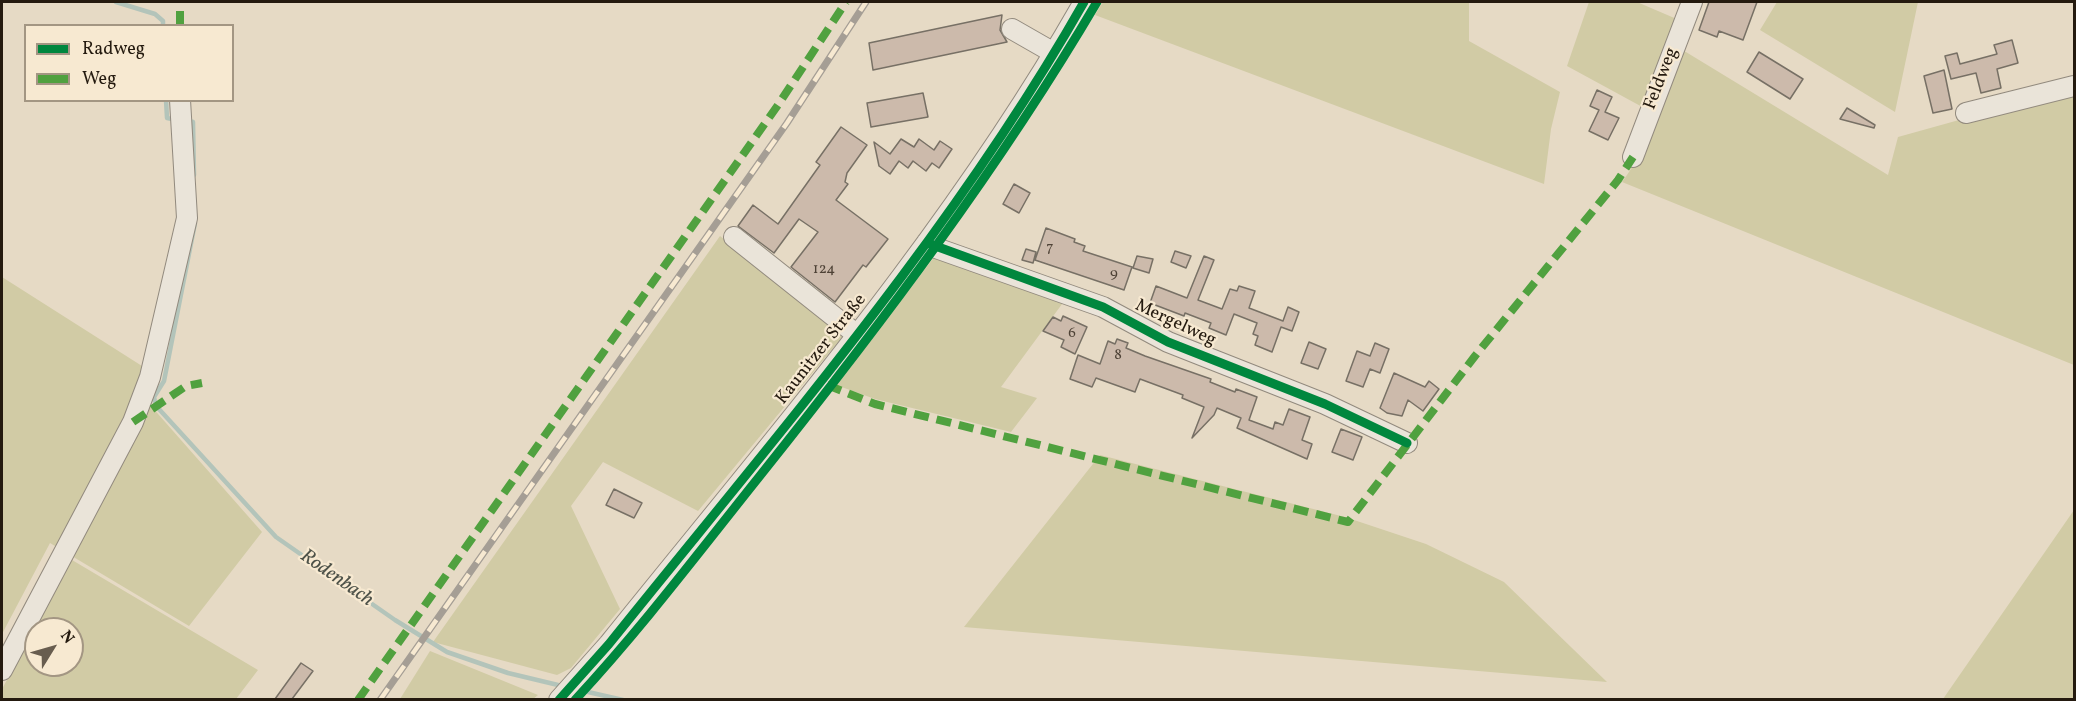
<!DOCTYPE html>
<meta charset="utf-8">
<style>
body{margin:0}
#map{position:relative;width:2076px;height:701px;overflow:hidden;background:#e6dac5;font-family:Vollkorn,serif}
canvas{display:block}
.frame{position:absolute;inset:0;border:3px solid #241a0f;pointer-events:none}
.legend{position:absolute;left:24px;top:24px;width:210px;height:78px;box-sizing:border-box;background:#f7e9d1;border:2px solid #a39683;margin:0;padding:8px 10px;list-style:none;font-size:18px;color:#241a0f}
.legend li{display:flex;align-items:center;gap:12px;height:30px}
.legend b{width:30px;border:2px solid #a39683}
.north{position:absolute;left:24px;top:617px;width:60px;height:60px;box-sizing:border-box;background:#f7e9d1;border:2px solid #a39683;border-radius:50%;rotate:53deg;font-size:16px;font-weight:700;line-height:24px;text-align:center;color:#241a0f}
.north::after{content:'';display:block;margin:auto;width:21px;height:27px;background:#685d4f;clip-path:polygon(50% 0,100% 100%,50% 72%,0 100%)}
</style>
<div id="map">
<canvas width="2076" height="701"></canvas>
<div class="frame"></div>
<ul class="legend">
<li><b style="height:8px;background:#00873e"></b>Radweg</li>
<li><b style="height:8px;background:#50a13f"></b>Weg</li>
</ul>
<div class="north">N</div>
</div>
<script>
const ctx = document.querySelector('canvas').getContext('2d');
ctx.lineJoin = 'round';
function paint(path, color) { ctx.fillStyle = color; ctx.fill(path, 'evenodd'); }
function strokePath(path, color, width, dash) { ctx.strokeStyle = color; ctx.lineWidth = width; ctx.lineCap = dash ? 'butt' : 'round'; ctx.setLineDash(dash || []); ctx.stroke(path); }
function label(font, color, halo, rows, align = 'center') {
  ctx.font = font + ' Vollkorn,serif'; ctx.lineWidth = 4.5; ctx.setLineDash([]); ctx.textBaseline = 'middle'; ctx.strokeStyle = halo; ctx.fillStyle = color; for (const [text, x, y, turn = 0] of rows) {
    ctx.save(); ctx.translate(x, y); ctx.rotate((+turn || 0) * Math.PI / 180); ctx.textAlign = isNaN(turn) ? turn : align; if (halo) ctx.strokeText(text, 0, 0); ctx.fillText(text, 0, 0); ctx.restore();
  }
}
paint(new Path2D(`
 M1103 2H1469V41L1560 92 1551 129 1544 184 1095 15Z
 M1589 2H1637L1679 20 1646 109 1567 66Z
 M1777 2H1918L1895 112 1760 30Z
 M1681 49 1888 175 1898 137 2074 88V365L1622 182C1651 144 1665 93 1681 49Z
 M720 236 844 335 698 511 603 462 571 506 620 609 571 668 557 675 433 642Z
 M935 256 1065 300 1001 387 1037 398 1011 432 875 399 836 385Z
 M2 277 142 366 151 406 262 532 189 626 50 543 2 634Z
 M1100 455 1345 517 1426 544 1504 582 1607 682 964 627Z
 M2074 510V699H1943Z
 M72 560 258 670 236 699 2 700V689ZM36 629H72V665H36Z
 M430 651 538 695 532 700 400 699Z`), '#d1cba5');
strokePath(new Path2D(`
 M116 2 155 14 163 21V26
 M166 100 167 118 177 120
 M186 120 193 122 194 175
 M155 402 154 397 164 381 195 223
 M158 408 276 537 395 620 447 652 508 673 558 685
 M588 692 623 700`), '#b3c4ba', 4.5);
const building = new Path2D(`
 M1709 2H1757L1743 40 1719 31 1717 37 1699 30Z
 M1002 15 1000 30 1007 42 873 70 869 43Z
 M2012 40 2018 63 1997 69 2001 88 1981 93 1976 73 1951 79 1945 56 1957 53 1960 64 1997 54 1994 45Z
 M1759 52 1803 79 1790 99 1747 72Z
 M1944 70 1952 109 1933 113 1924 76Z
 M1597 90 1612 97 1605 112 1619 118 1608 140 1589 131 1599 110 1590 106Z
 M923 93 928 117 871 127 867 103Z
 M1847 108 1875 125 1874 128 1840 119Z
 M841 127 867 145 847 173 845 182 848 184 836 200 888 239 866 267 863 265 835 302 791 267 818 232 799 219 774 253 738 226 753 205 778 224 820 165 816 162Z
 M901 139 914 147 919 139 934 150 940 141 952 149 939 168 932 163 926 171 913 161 908 168 899 161 890 174 879 166 874 142 890 154Z
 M1014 184 1030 193 1019 213 1003 204Z
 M1046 228 1075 239 1074 242 1085 246 1083 251 1132 267 1124 290 1035 260Z
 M1026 249 1036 252 1033 263 1022 260Z
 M1175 251 1191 256 1186 268 1171 262Z
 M1137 256 1153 259 1149 273 1133 268Z
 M1204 256 1214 260 1198 300 1222 309 1230 289 1237 291 1239 286 1255 291 1249 308 1283 321 1288 307 1299 312 1292 331 1281 327 1272 352 1255 345 1258 336 1253 334 1257 323 1234 314 1226 335 1209 328 1211 323 1185 313 1184 316 1150 303 1156 286 1187 298Z
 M1063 316 1087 327 1075 354 1061 347 1064 340 1043 331 1053 317 1061 321Z
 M1117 339 1128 343 1126 348 1145 356 1211 379 1210 382 1235 392 1236 389 1257 397 1249 420 1273 429 1275 422 1283 425 1289 409 1310 417 1302 440 1312 444 1307 459 1237 428 1241 418 1217 408 1214 415 1192 438 1204 407 1182 398 1183 395 1140 379 1135 392 1096 378 1092 387 1070 379 1078 355 1100 364 1108 341 1115 344Z
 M1309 342 1326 349 1318 369 1301 363Z
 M1375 343 1389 349 1380 373 1370 369 1363 387 1346 381 1357 351 1370 356Z
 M1394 373 1425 387 1429 381 1439 389 1423 411 1408 400 1402 416 1387 413 1380 408Z
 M1341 429 1362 437 1353 460 1332 452Z
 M614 489 642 503 634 518 606 505Z
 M301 663 313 671 292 699H275Z`);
paint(building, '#ccbaab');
strokePath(building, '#777065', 1.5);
const minor = new Path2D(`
 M1012 29 1054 53
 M1966 113 2074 86
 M1633 157 1692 2
 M734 237 856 334
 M927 242 936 248 1103 307 1168 342 1325 404 1407 443
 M2 670 133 422 150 377 187 218 180 100
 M559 700 609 644C775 437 953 233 1084 2`);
strokePath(minor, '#928a7e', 22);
strokePath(minor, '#eae4d9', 20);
const rail = new Path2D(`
 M380 700 787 123 866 2`);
strokePath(rail, '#a59e95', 7);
strokePath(rail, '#f7e9d1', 4.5, [14]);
strokePath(new Path2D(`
 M180 26V2
 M827 385 875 404 1348 522 1475 356 1618 180 1633 157
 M133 422 186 386 202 383
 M358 700 778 105 846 2`), '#50a13f', 8, [15, 8]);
strokePath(new Path2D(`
 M930 244 1103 307 1168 342 1325 404 1407 443
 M559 700 609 644C775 437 953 233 1084 2
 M575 700C641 629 699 552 759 477 881 324 998 170 1097 2`), '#00873e', 9);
label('15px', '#4e4236', null, [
 ["7",1050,248],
 ["124",824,270],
 ["9",1114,274],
 ["6",1072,334],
 ["8",1118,356]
]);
label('18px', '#241a0f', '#f7e9d1', [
 ["Feldweg",1662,79,-69],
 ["Mergelweg",1175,324,25],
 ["Kaunitzer Straße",822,350,-52]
]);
label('italic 20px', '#4e5249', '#f7e9d1', [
 ["Rodenbach",336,579,35]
]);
</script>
